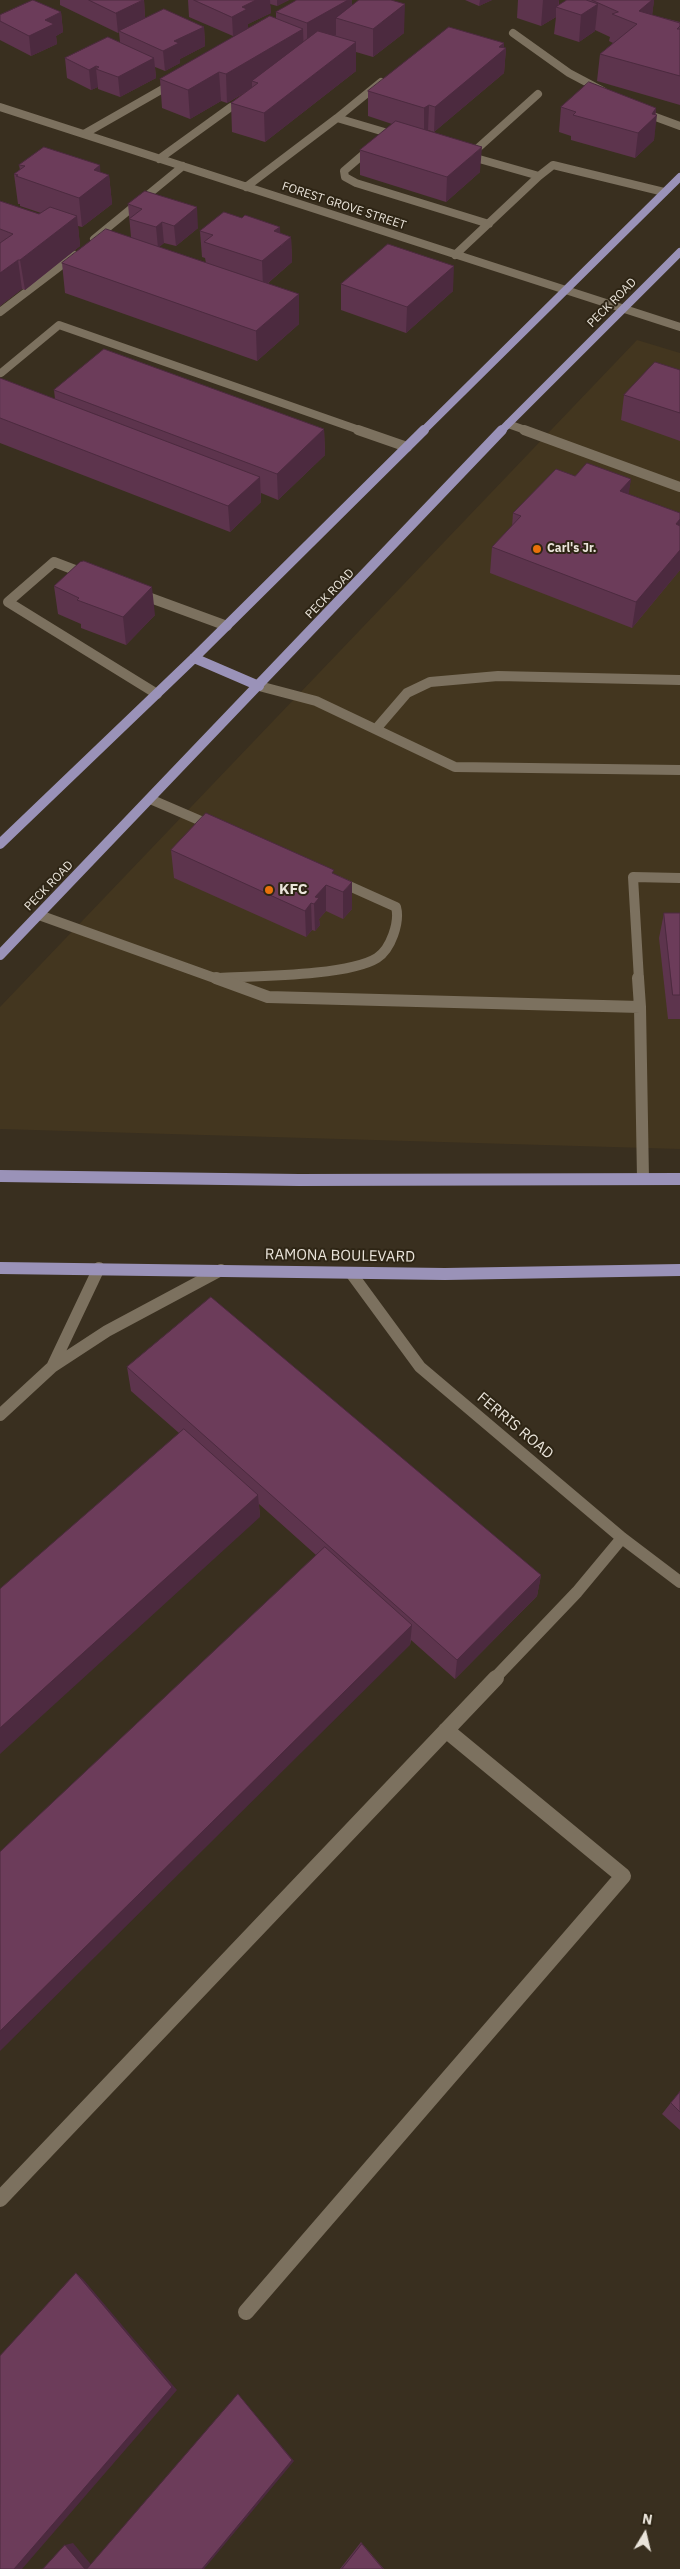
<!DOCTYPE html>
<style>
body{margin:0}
#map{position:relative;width:680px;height:2569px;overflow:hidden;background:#392f1f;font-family:"IBM Plex Sans",sans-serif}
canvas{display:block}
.north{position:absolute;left:620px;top:2509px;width:50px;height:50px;-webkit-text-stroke:4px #2e2515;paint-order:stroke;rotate:9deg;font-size:14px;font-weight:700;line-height:20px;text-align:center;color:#eae4da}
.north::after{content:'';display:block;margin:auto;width:18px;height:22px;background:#eae4da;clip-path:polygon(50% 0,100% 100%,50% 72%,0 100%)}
</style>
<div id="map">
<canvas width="680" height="2569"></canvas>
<div class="north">N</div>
</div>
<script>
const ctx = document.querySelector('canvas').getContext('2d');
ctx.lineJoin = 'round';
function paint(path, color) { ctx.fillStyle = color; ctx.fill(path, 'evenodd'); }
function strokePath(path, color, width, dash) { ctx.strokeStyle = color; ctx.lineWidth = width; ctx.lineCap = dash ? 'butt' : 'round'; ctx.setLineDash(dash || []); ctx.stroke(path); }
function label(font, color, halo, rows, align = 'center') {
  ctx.font = font + ' "IBM Plex Sans",sans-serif'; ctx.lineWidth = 4; ctx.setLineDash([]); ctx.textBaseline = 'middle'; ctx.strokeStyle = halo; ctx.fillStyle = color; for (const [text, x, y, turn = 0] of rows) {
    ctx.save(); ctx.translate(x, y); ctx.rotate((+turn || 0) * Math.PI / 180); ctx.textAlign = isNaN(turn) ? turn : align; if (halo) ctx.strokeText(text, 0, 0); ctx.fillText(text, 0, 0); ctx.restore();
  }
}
paint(new Path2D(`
 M637 340 680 353V1149L0 1129V1007Z`), '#43361f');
strokePath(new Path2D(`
 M513 33 569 73 603 91
 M0 107 680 327
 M642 112 680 126
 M337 118 381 82
 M84 134 175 82
 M373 146 344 171 345 177 356 183 489 224
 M469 156 538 94
 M159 159 231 107
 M539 176 553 165 664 192
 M246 187 337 118 398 136
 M94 239 183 166
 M455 255 539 176 465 155
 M0 312 75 255
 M1 373 59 325 362 431
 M508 424 528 431`), '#7c715f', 8);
strokePath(new Path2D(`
 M358 430 407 447
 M524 430 680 487
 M88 575 54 562 8 602 157 694
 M137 593 227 626
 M259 686 316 701 455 767 680 770
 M376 729 407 693 430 682 498 676 680 680
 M150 799 215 827
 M39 915 220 980
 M219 978C256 976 348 976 377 958 391 949 400 922 396 907L338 881
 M639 980 633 877 680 878`), '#7c715f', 10);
strokePath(new Path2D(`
 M216 978 268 997 640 1007 643 1179
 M638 978 640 1007
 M351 1273 420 1367 622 1538 680 1582
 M52 1367 99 1268
 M0 1415 52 1367 107 1331 221 1270
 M494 1679 577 1592 622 1538`), '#7c715f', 12);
strokePath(new Path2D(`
 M0 2199 496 1678
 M246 2312 623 1876 446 1730`), '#7c715f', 16);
strokePath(new Path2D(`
 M423 431 680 177
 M501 431 680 252`), '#9a92b8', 8);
strokePath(new Path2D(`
 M194 658 259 686
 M0 844 194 658 424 430
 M0 955 502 430`), '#9a92b8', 10);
strokePath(new Path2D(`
 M0 1176 299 1180 680 1179
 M0 1268 445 1274 680 1270`), '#9a92b8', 12);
paint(new Path2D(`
 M60 0H144L145 18 204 27 205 46 180 59V63L165 71 155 67 156 78 120 97 98 89V87L91 90 67 78 65 58 120 42 119 32 118 33 60 5Z
 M188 0H289L277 6 270 4 271 13 248 24V28L276 18V12L297 0H352V5L404 33 373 57 356 52V71L265 142 232 132 231 103 246 92 227 103 221 101 190 119 162 108 160 79 238 34 233 36 189 17Z
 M465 0H492L479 6Z
 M518 0H559V5L567 0H654L652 15 680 22V105L597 81 600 54 613 43 609 41 610 37 595 30V31L579 42 554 34 556 17 541 26 517 18Z
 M61 12 63 32 56 36 57 44 31 56 0 40V15Z
 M504 48H506L504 73 434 132 428 130H427L480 172 446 202 360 175V150L392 124 368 116V91Z
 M561 107 656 108 654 140 635 158 571 140V136L559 132Z
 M19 165H100V172L109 175 112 204 82 227 78 226 80 246 25 290 22 289 0 306V201L39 214 41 213 20 206V204H18L14 174 20 170Z
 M128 204 198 228 176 246 164 243 159 247 206 263 205 258 202 257 200 231 280 233 291 237 292 262 267 284 299 324 257 361 65 293 62 263 131 237Z
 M341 284 453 291 406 333 341 310Z
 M680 370V441L621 420 624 395Z
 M0 378 55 399 54 390 324 429 325 455 278 500 261 493V502L230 532 0 443Z
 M575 476 631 479 628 494 680 513V570L632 628 490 573 492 547 512 527 513 513Z
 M54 586 155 615 126 645 81 628V624L58 614Z
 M171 850 335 874 352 909 343 919 326 911 319 919 320 925 315 931 312 930 306 937 174 878Z
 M664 913H680V1019H668L659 938Z
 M127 1367 541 1575 537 1596 455 1679 411 1640 410 1645 316 1555 259 1504 260 1517 179 1433 131 1391Z
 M680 2091V2130L662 2114Z
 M361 2542 384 2569H340Z`), '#5d344d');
paint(new Path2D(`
 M144 0 145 19 119 31 118 33 116 13Z
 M256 0H270L271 13 248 24V29L233 36 232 17 242 7Z
 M277 0H289L277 6Z
 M348 0H352V22L336 18V35L307 52V23Z
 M480 0H492L479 6Z
 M543 0H559L558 8 556 7V17L541 26Z
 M652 0H654L651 25 639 11Z
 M405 4 404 33 373 57V29Z
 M598 4 595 31 579 42 581 15Z
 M61 12 63 32 56 36 57 44 31 56 29 36 45 20Z
 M204 27 205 46 180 59V63L165 71 163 51 174 41Z
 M303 29 304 58 258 83 252 81V88L227 103 226 74Z
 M356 42V71L265 142 264 113Z
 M504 43V50L506 48 504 73 434 132 435 107 499 47Z
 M154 58 156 78 120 97 118 77Z
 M96 66 97 69H96L98 87 91 90 89 70Z
 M219 72 221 101 190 119 188 90Z
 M429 105 428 130 424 133V108Z
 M656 108 655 117 657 115 654 140 635 158 638 133Z
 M482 147 480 172 446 202 447 177Z
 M100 165 101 181 109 175 112 204 82 227 79 198 94 170Z
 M197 207 198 228 176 246 174 226Z
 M77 216 80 246 25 290 20 260Z
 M162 222 164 243 158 248 156 227Z
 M280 227 281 246 291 237 292 262 263 287 262 261 274 231Z
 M18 260 22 289 0 306V273Z
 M454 266 453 291 406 333 407 307Z
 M299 294V324L257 361 256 331Z
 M324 429 325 455 278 500 277 474Z
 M260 477 261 502 230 532 228 506Z
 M631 479 627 505 620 491Z
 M680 519V540L676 524Z
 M680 550V570L632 628 636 602Z
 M152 587 155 615 126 645 123 617Z
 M352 882V909L343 919V892Z
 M326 885V911L319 919 320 925 315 931 314 904 315 897Z
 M311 903 312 930 306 937 305 911Z
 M258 1495 260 1517 0 1754V1728Z
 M541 1575 537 1596 455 1679 457 1660Z
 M412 1625 410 1645 0 2051V2031Z
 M76 2273 83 2279 177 2390 22 2569H14Z
 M238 2394 294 2461 204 2569H202Z
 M73 2543 94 2568 85 2569 65 2545Z`), '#4c2a3f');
const building = new Path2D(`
 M33 0 61 12 45 20 54 24 29 36 0 21V15Z
 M89 0H143L116 13Z
 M194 0H256L242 7 247 9 232 17Z
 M297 0H348L307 23 276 12Z
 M359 0H391L405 4 373 29 336 18Z
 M567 0H586L598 4 581 15 556 7Z
 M592 0H652L639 11 680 23V26L677 29H680V76L600 54 637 24 612 14 618 12Z
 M164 9 204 27 174 41 179 43 163 51 119 31Z
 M270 16 303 29 226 74 219 72 188 90 160 79Z
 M449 27 504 43 499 47 506 48 435 107 429 105 424 108 368 91Z
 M318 31 356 42 264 113 231 103 258 83 252 81Z
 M108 37 154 58 118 77 96 69 99 67 96 66 89 70 65 58Z
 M589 82 656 108 652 114 657 115 638 133 573 115 576 112 561 107Z
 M396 121 482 147 447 177 360 150Z
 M44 147 100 165 94 170 109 175 79 198 16 176 18 175 14 174 25 166 19 165Z
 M145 191 197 207 174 226 162 222 156 227 129 219 142 209 128 204Z
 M0 201 39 214 50 207 77 216 20 260H18L0 273V243L13 234 0 229Z
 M224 212 242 218 245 215 280 227 274 231 291 237 262 261 204 242 213 235 200 231Z
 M106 229 299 294 256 331 62 263Z
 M388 244 454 266 407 307 341 284Z
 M104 349 324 429 277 474 54 390Z
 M655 362 680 370V413L624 395Z
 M0 378 260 477 228 506 0 418Z
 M587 463 631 479 620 491 680 513V519L676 524 680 526V550L636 602 492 547 521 516 513 513 556 469 575 476Z
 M84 561 152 587 123 617 77 600 79 598 54 586 80 562Z
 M206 813 334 870 332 873 352 882 343 892 326 885 315 897 319 898 314 904 311 903 305 911 171 850Z
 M664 913H680V995H673Z
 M211 1297 541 1575 457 1660 127 1367Z
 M184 1429 258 1495 0 1728V1589Z
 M325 1547 412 1625 0 2031V1852Z
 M680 2092V2112L671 2103Z
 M76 2273 172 2387 14 2569H0V2356Z
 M238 2394 292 2460 202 2569H87Z
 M362 2544 383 2569H342Z
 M65 2545 85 2569H43Z`);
paint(building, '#6c3c5a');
strokePath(building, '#4c2a3f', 1);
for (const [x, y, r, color] of [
 [537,549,5,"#e8710a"],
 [269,890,5,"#e8710a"]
]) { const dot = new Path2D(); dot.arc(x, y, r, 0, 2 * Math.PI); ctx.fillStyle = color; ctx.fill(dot); strokePath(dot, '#2e2515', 2); }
label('12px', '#eae4da', '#2e2515', [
 ["FOREST GROVE STREET",344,206,18],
 ["PECK ROAD",612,303,-45],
 ["PECK ROAD",330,594,-46],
 ["PECK ROAD",49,886,-46]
]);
label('bold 12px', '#eae4da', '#2e2515', [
 ["Carl's Jr.",547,549]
], 'left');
label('bold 15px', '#eae4da', '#2e2515', [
 ["KFC",279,890]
], 'left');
label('15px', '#eae4da', '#2e2515', [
 ["RAMONA BOULEVARD",340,1256,1],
 ["FERRIS ROAD",515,1426,40]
]);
</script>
